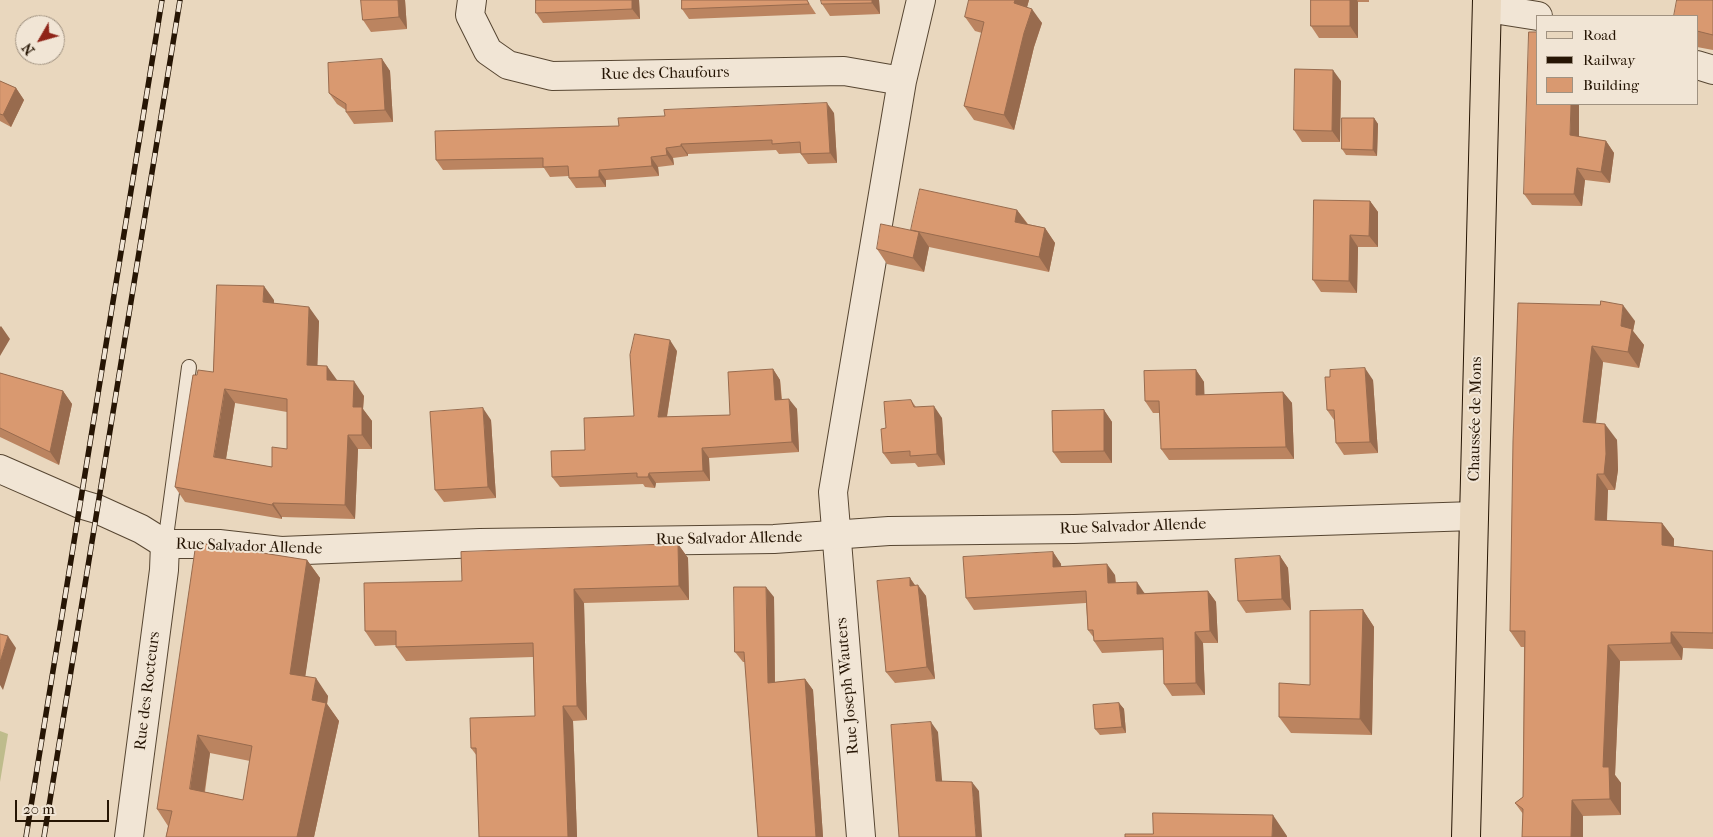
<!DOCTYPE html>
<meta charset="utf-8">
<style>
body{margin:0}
#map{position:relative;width:1713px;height:837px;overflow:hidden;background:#e9d7be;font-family:"IM FELL French Canon",serif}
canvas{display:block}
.legend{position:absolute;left:1536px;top:15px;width:162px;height:90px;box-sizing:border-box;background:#f1e5d5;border:1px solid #a09281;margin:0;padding:6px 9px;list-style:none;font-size:15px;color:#261504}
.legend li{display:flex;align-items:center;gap:10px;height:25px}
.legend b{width:25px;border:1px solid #a09281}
.north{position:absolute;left:15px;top:15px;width:50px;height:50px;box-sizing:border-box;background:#f1e5d5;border:1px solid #a09281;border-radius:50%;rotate:232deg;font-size:14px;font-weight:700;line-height:20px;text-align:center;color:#261504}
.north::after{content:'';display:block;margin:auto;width:18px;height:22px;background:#8f2418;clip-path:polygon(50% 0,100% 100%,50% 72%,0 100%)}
.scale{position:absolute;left:15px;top:800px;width:94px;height:22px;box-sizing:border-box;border:2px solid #261504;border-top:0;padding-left:6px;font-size:15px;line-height:18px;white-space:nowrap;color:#261504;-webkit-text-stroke:4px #f1e5d5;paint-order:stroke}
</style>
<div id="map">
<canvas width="1713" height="837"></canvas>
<ul class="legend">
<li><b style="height:6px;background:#e9d7be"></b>Road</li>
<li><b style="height:6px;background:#261504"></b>Railway</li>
<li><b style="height:14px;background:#d99970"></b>Building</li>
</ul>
<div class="north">N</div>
<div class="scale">20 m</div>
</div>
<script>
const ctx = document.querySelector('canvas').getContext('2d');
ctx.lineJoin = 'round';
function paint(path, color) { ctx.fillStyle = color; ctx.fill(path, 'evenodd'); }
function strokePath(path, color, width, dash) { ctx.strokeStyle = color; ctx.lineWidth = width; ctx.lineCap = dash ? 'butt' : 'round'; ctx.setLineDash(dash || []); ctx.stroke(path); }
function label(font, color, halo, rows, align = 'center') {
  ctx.font = font + ' "IM FELL French Canon",serif'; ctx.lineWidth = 4; ctx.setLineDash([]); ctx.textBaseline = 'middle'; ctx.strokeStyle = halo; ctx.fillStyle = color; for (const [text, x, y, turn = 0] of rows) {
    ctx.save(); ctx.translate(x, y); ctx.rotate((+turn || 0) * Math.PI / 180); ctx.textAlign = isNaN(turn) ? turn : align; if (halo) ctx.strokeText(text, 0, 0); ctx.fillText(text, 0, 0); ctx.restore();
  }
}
paint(new Path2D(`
 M0 731 8 734 0 782Z`), '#bebc8c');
const service = new Path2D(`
 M165 544 189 367`);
const minor = new Path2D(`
 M472 0 470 15 488 51 508 65 552 76 844 71 902 81
 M1487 8 1538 16
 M1697 65 1713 70
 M129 837 164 570 165 544
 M861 837 833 492 902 81 921 0`);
const tertiary = new Path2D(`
 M0 469 80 504 97 509 141 529 165 544H219L281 551 480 543 774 539 889 531 1074 529 1474 516`);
const primary = new Path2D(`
 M1466 837 1487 0`);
strokePath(service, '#574632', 16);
strokePath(minor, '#574632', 30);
strokePath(tertiary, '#574632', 30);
strokePath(primary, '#261504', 30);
strokePath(service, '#f1e5d5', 14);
strokePath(minor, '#f1e5d5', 28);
strokePath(tertiary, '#f1e5d5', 28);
strokePath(primary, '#e9d7be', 28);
const rail = new Path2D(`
 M26 837 162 0
 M44 837 180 0`);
strokePath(rail, '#261504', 5.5);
strokePath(rail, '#f1e5d5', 4, [11]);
paint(new Path2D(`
 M361 0H405L407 29 371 32 363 20Z
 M536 0H639L640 19 543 23 536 13Z
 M807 0 816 14 689 19 682 9Z
 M879 0 880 14 830 16 822 4Z
 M969 0H1029L1027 7 1042 23 1034 47 1014 130 974 120 964 106 982 33 975 31 965 17Z
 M1311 0H1369V2H1358V38H1319L1311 26Z
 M1713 0V50L1697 47V16Z
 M382 59 390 71 393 122 354 124 346 112V110L337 104 329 93Z
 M0 81 16 88 24 100 11 127 0 121Z
 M1341 81 1340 142H1302L1294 130Z
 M834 113 837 163 808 164 801 154V153L779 154 776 150 688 154V156L673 158 674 165 658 167 659 176 606 180V187L576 188 569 178V176L550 177 544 168 443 170 436 160 619 126Z
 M1374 118 1378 124 1377 156 1346 155 1342 149Z
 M1579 137 1606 141 1614 153 1610 183 1585 180 1582 206 1532 205 1524 194Z
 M1370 201 1378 212V247H1358L1357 293 1321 292 1313 280Z
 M1017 210 1028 224 1045 228 1055 243 1049 272 929 247 924 272 887 264 877 249 911 231Z
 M274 300V303L319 321 317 365 337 381 364 396 363 409 372 421V449H358L355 519 282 517V519L185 502 175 487 213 372ZM235 403 287 412V449L272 467 226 459Z
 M1518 303 1635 321 1633 331 1644 345 1639 368 1603 362 1596 423 1617 440 1618 470 1615 490H1608L1607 521 1662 523 1674 539V546L1713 551V649L1683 648 1682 660 1620 661 1615 775 1621 783V815L1583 816V837H1522L1523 814 1515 803 1523 797 1524 647H1521L1510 631Z
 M677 351 667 417 730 415 773 369 780 380 782 399 797 409 799 452 709 458 710 481 656 483 655 488 645 487 643 484 560 487 552 477 585 450 634 416Z
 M1196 370 1204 382V395L1283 392 1292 403 1294 459 1169 460 1161 449 1160 413H1153L1145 401Z
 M0 373 63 391 72 404 59 465 0 437Z
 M1330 377 1373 380 1378 453 1344 455 1336 443 1334 420 1327 410Z
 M911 400 916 407 942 418 945 465 918 467 915 463 891 464 883 453 886 428Z
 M1104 410 1112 422V463H1061L1053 452Z
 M491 420 496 498 444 502 435 490Z
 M206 544 307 560 320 578 305 676 328 696 327 704 339 721 314 837H166L168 826 157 809ZM210 753 250 761 243 800 205 792Z
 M678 544 688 558 689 600 584 603 587 720 573 721 577 837H479L477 756 471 748 535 716 533 657 406 661 396 647V645L375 646 365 631 462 581Z
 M1053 552 1061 564V566L1115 575 1116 583 1145 593 1208 591 1216 602 1218 643H1203L1205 695 1172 696 1164 684 1163 650 1102 653 1094 641V638L1088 630 1086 603 974 610 966 598Z
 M1280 556 1288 568 1291 610 1246 613 1238 601Z
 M910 578 915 585 926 596 935 679 895 683 886 672Z
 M774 597 775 682 805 679 813 690 823 837H758L745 662H743L735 652Z
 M1363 610 1374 627 1372 735 1291 733 1279 717 1310 685Z
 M1119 703 1124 709 1126 733 1100 735 1095 729Z`), '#bb8460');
paint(new Path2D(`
 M398 0H405L407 29 399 17Z
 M632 0H639L640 19 632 9Z
 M872 0H879L880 14 872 3Z
 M1015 0H1029L1024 18 1014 3Z
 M1350 0H1357L1358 2V38L1350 26Z
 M1032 9 1042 23 1034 47 1014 130 1004 115 1024 33Z
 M382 59 390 71 393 122 385 110Z
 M1333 70 1341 81 1340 142 1332 131Z
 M16 88 24 100 11 127 3 115Z
 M827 103 834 113 837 163 830 153Z
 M1571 104H1579V147L1570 135Z
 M1374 118 1378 124 1377 156 1373 150Z
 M1606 141 1614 153 1610 183 1601 172Z
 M681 144 688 154V156L681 146Z
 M666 148 673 158 674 165 667 155Z
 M651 157 658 167 659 176 652 166Z
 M1577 168 1585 180 1582 206 1574 194Z
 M599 170 606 180V187L599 177Z
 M1370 201 1378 212V247L1369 236Z
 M1017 210 1028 225 1015 222Z
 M1045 228 1055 243 1049 272 1039 257Z
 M919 232 929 247 924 272 913 258Z
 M1350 235 1358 247 1357 293 1349 281Z
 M264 286 274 300 273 316 263 302Z
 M1623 305 1635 321 1633 331 1644 345 1639 368 1628 352 1621 326Z
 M309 307 319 321 317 379 307 365Z
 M1 326 10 339 0 356V327Z
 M670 340 677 351 665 428 658 417Z
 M1592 346 1603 362 1594 438 1583 422Z
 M327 366 337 380V395L327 380Z
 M1365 368 1373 380 1378 453 1370 442Z
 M773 369 780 380 782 410 775 400Z
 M1196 370 1204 382 1205 407 1196 395Z
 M354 381 364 396 363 409 372 421V449L362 435 353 407Z
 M225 389 235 403 224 471 214 457Z
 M63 391 72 404 59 465 50 452Z
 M1283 392 1292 403 1294 459 1286 447Z
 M789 399 797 409 799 452 792 442Z
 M934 406 942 418 945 465 937 454Z
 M483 408 491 420 496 498 488 487Z
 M1104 410 1112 422V463L1104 451Z
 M1605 424 1617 440 1618 470 1615 490 1604 474Z
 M348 435 358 449 355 519 345 505Z
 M702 448 709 458 710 481 703 471Z
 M649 473 656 483 655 488 648 477Z
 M1597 474 1608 490 1606 537 1595 520Z
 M273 503 282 517V519L272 505Z
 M1662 523 1674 539 1673 561 1662 545Z
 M678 544 688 558 689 600 679 586Z
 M1053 552 1061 564 1062 578 1053 567Z
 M1280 556 1288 568 1291 610 1282 599Z
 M307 560 320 578 303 692 290 674Z
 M1107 564 1115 575 1116 595 1108 583Z
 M910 578 918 590 910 586Z
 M1137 582 1145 594H1137Z
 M918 585 926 596 935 679 927 667Z
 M766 587 774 597 775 694 768 683Z
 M574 589 584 603 587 720 577 706Z
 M1208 591 1216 602 1218 643 1210 631Z
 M1363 610 1374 627 1372 735 1360 719Z
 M1195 632 1203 643 1205 695 1196 683Z
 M1671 632 1683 648 1682 660 1671 643Z
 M8 636 16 648 3 690 0 685V662Z
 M1608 645 1620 661 1615 775 1621 783V815L1610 799 1603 767Z
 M316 678 328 696 327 704 339 721 314 837H297L312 700Z
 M805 679 813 690 823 837H816Z
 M1119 703 1124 709 1126 733 1122 727Z
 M563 706 573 721 577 837H568Z
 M931 722 938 732 943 791 936 781Z
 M198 735 210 753 202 807 190 789Z
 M972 782 979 791 982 837H976Z
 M1572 800 1583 816V837H1571Z
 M1273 815 1287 836V837H1272Z`), '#986b4e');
const building = new Path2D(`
 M361 0H398L399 17 363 20Z
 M536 0H632V9L536 13Z
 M682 0H807L809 4 682 9Z
 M821 0H872V3L822 4Z
 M969 0H1015L1014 3 1032 9 1024 33 1004 115 964 106 984 22 965 17Z
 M1311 0H1350V26H1311Z
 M1677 0H1713V35L1697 31V16H1674Z
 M1529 32H1537V104H1571L1570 135 1606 141 1601 172 1577 168 1574 194H1524Z
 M382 59 385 110 346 112V104L329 93 328 63Z
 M1295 69 1333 70 1332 131 1294 130Z
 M0 81 16 88 3 115 0 114Z
 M827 103 830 153 801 154 800 142 772 144V140L681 144V146L666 148 667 155 651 157 652 166 599 170V177L569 178 568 166 543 167V158L436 160 435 131 619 126 618 118 665 116 664 110Z
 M1342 118H1374L1373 150 1342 149Z
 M920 189 1017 210 1015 222 1045 228 1039 257 911 230Z
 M1314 200 1370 201 1369 236 1350 235 1349 281 1313 280Z
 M881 224 919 232 913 258 877 249Z
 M217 285 264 286 263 302 309 307 307 365 327 366V380L354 381 353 407H362V435H348L345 505 273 503 272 505 175 487 193 375H197L198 370 213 372ZM225 389 287 399V449L272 447V467L214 457Z
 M1601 301 1623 305 1621 326 1632 329 1628 352 1592 346 1583 422 1605 424 1606 454 1604 474H1597L1595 520 1662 523V545L1713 551V633L1671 632V643L1608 645 1603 767H1609L1610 799 1572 800 1571 837H1522L1523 809 1515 803 1523 797 1525 631H1510L1513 441 1518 303 1600 305Z
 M635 334 670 340 658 417 730 415 728 372 773 369 775 400 789 399 792 442 702 448 703 471 649 473 648 477H637V473L552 477 551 451 585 450 584 418 634 416 630 355Z
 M1365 368 1370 442 1336 443 1334 410H1327L1325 377H1330V370Z
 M1196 370V395L1283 392 1286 447 1161 449 1159 401H1145L1144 371Z
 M0 373 63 391 50 452 0 428Z
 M911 400 914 407 934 406 937 454 910 456V451L883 453 881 429 886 428 884 402Z
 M483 408 488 487 435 490 430 412Z
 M1104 410V451L1053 452 1052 411Z
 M206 544 307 560 290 674 316 678 312 700 326 703 297 837H166L172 811 157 809 195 550ZM198 735 252 746 243 800 190 789Z
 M678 544 679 586 574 589 577 706H563L568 837H479L476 748H471L470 718 535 716 533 643 396 647V631H365L364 583 462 581 461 552Z
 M1053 552V567L1107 564 1108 583 1137 582V594L1208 591 1210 631 1195 632 1196 683 1164 684 1163 638 1094 641 1093 630H1088L1086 591 966 598 963 557Z
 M1280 556 1282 599 1238 601 1235 559Z
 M910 578V586L918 585 927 667 886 672 877 581Z
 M734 587H766L768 683 805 679 816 837H758L744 652H735Z
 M1363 610 1360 719 1279 717V683L1310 685V611Z
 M0 634 8 636 0 662Z
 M1119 703 1122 727 1095 729 1093 705Z
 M931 722 936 781 972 782 976 837H899L891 725Z
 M1153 813 1273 815 1272 837H1125V834H1153Z`);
paint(building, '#d99970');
strokePath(building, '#986b4e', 1);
label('16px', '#261504', '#f1e5d5', [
 ["Rue des Chaufours",665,74,-1],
 ["Chaussée de Mons",1476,419,-89],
 ["Rue Salvador Allende",1133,527,-2],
 ["Rue Salvador Allende",729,539,-1],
 ["Rue Salvador Allende",249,547,2],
 ["Rue Joseph Wauters",848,686,-95],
 ["Rue des Rocteurs",148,691,-83]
]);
</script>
